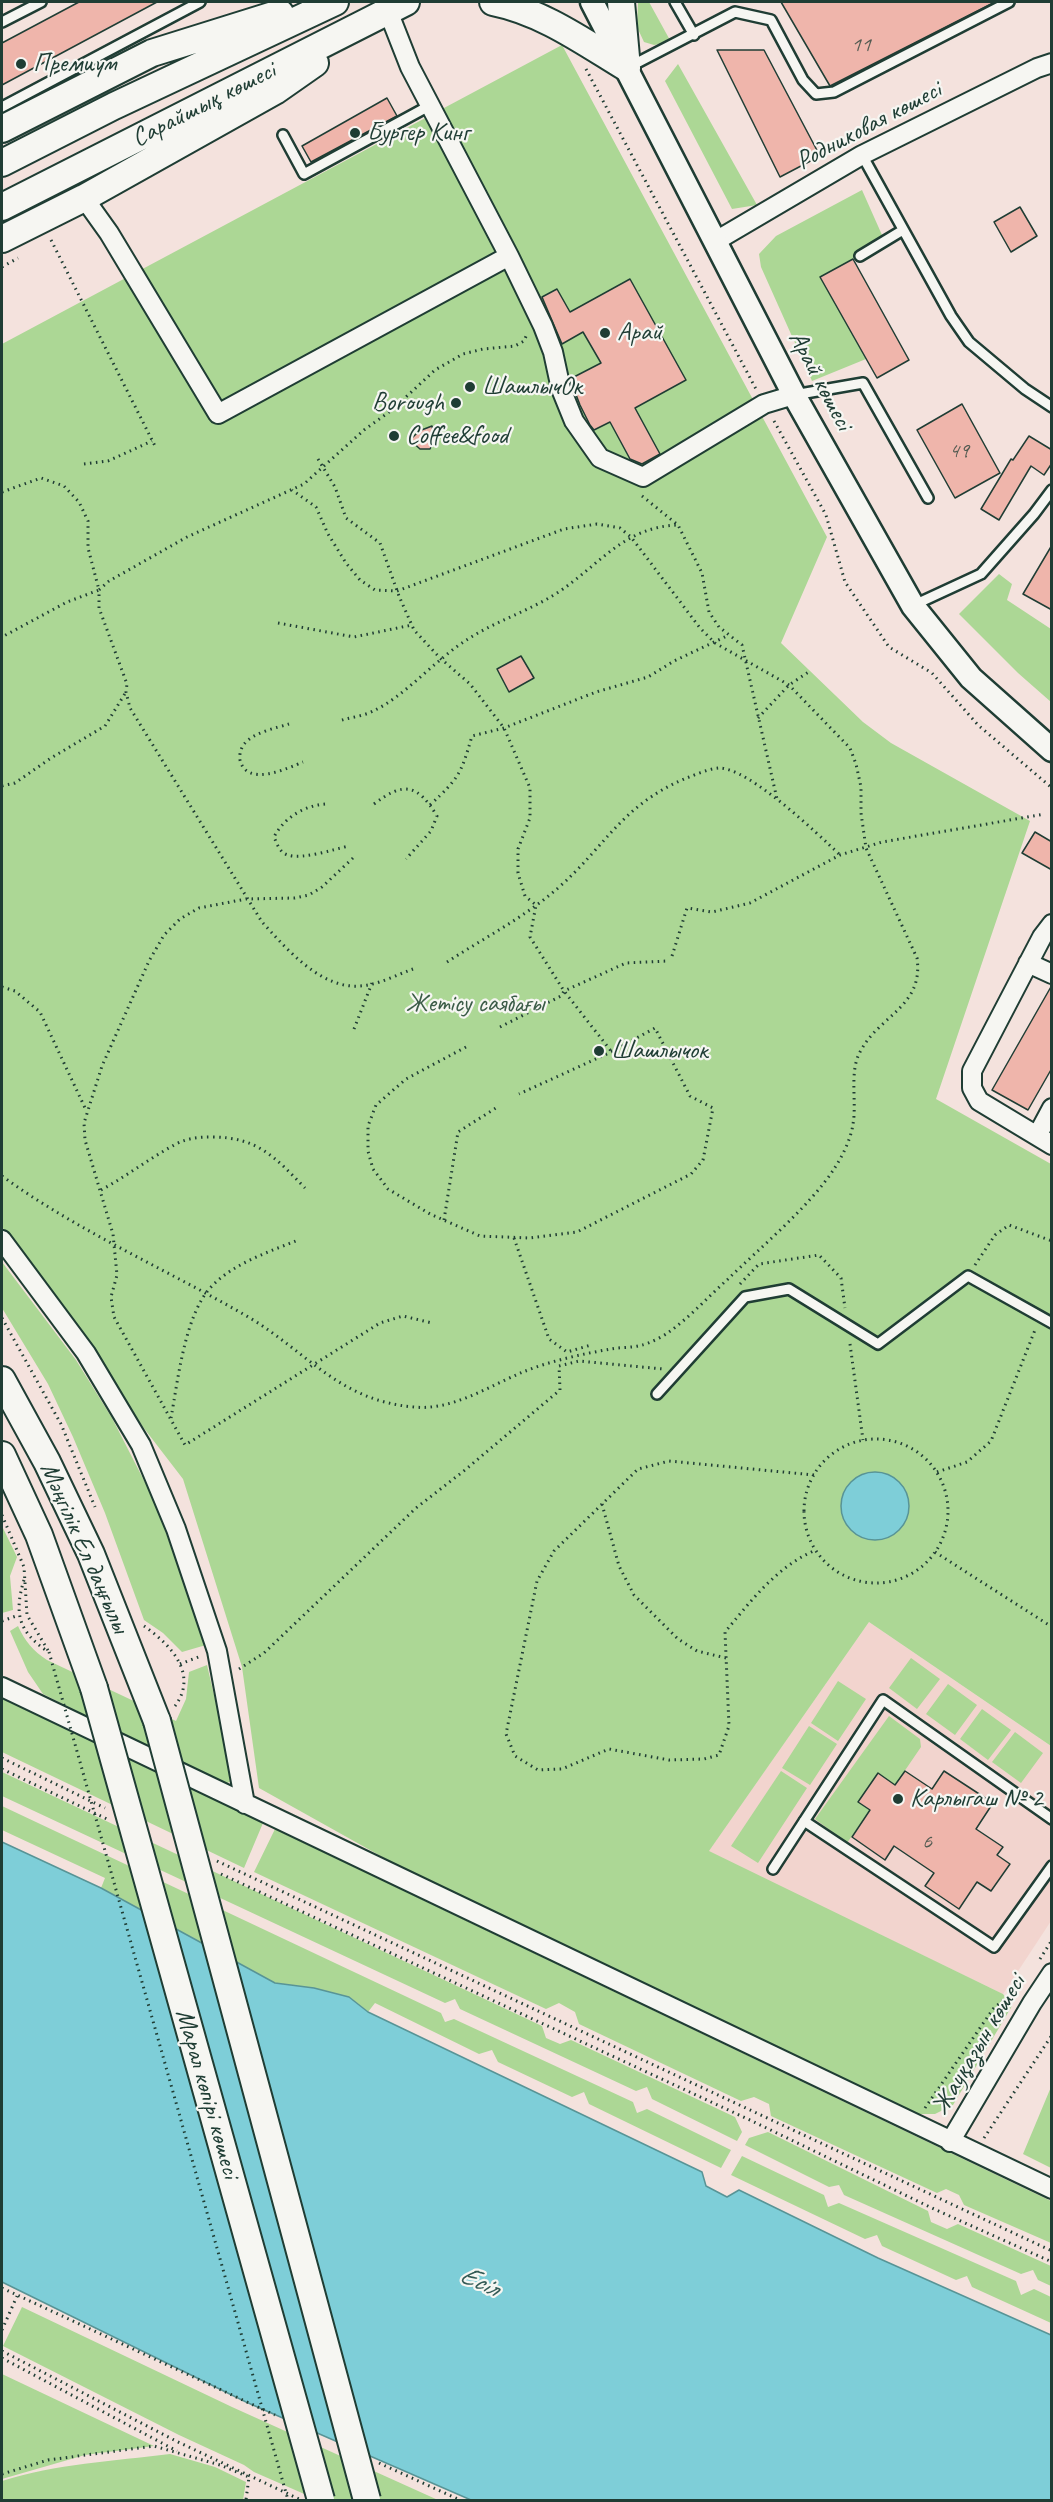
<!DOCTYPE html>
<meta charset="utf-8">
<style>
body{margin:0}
#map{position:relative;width:1053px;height:2502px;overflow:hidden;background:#f4e2dd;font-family:Caveat,sans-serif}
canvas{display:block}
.frame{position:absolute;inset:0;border:3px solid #1f3d34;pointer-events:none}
</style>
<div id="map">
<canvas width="1053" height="2502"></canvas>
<div class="frame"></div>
</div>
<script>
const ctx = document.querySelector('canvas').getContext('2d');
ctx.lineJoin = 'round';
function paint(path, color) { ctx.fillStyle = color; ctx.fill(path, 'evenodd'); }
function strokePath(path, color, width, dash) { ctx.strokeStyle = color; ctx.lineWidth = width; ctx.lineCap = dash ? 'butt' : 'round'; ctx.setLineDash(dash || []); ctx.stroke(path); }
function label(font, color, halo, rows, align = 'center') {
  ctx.font = font + ' Caveat,sans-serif'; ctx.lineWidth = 4.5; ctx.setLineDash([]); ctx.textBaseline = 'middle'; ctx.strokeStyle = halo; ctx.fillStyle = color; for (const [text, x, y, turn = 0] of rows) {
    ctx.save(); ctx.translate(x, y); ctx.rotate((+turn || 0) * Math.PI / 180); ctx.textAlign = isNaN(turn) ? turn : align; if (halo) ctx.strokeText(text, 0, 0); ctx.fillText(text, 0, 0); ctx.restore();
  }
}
paint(new Path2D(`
 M869 1622 1051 1746V1921L1003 1994 708 1852Z`), '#f2d4ce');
paint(new Path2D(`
 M638 2H649L671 42 654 45 644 42 637 27Z
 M562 45 827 537 781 643 863 722 891 743 1030 821 936 1099 1051 1164V1746L869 1622 709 1851 1003 1994 1012 2006 953 2105 935 2114H915L619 1973 386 1859 259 1788 242 1667 183 1479 143 1427 85 1335 2 1227V344Z
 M678 64 757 205 732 209 665 81Z
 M862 190 882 235 853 259 821 277 866 359 812 381 761 267 759 254 776 236Z
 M999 574 1012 584 1007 600 1051 629V702L1018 673 959 614Z
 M2 1262 76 1360 112 1418 155 1502 206 1645 182 1652 163 1633 144 1620 105 1513 73 1437 48 1384 2 1308Z
 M2 1526 17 1557 10 1576 13 1610 2 1613Z
 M18 1626C25 1641 33 1651 47 1660L176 1721 186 1699 189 1672 207 1665 233 1776 230 1782 224 1784 217 1782 43 1694 28 1672 10 1631Z
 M911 1658 940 1679 917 1709 889 1688Z
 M838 1681 866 1699 838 1741 811 1723Z
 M948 1684 977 1705 955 1735 926 1714Z
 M3 1699 263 1823 244 1868 2 1752V1702Z
 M982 1709 1011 1730 988 1760 960 1739Z
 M889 1716 920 1739 921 1747 895 1785 877 1774 858 1802 870 1810 847 1843 815 1819Z
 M809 1726 837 1744 810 1785 782 1768Z
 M1015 1732 1043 1753 1021 1783 992 1762Z
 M781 1771 807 1788 758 1863 731 1846Z
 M2 1772 542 2026 546 2038 560 2044 571 2040 735 2117 742 2132 737 2141 652 2099 647 2087 636 2091 460 2009 455 1999 445 2003 2 1796Z
 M2 1806 441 2013 445 2022 454 2019 633 2102 637 2113 647 2109 731 2150 721 2168 589 2104 584 2092 572 2097 498 2062 492 2050 479 2054 375 2003 368 2012 349 1997 314 1988 275 1983 101 1888 105 1878 2 1830Z
 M275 1829 1051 2201V2243L964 2205 959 2195 946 2189 937 2193 771 2116 769 2104 754 2097 741 2101 579 2024 575 2012 559 2003 546 2009 254 1872Z
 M1051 2087V2168L1023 2154Z
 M768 2132 928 2211 931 2222 947 2229 958 2224 1051 2266V2286L1038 2280 1033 2270 1021 2274 844 2195 839 2185 829 2187 745 2145 749 2138Z
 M742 2156 824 2195 828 2207 839 2203 1016 2281 1021 2295 1034 2289 1051 2297V2323L972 2287 967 2276 956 2280 882 2246 877 2235 865 2239 731 2175Z
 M22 2307 232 2407 438 2500H318L254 2472 244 2465 179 2435 3 2346Z
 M2 2374 154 2446 85 2455 2 2479Z
 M170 2454 215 2467 246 2482 243 2500H2V2481C56 2464 113 2461 170 2454Z`), '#acd795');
const water = new Path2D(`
 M841 1506a34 34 0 1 1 68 0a34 34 0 1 1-68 0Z
 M2 1842 101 1888 275 1983 314 1988 349 1997 368 2012 702 2172 706 2186 727 2197 739 2190 878 2258 1051 2335V2500H471L246 2402 2 2282Z`);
paint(water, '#7eced8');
strokePath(water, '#589496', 1.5);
const building = new Path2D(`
 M79 2H157L2 85V43Z
 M781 2H995L830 86Z
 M717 50H764L820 156 780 177Z
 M387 98 397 116 311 162 302 146Z
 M1020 207 1037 236 1011 252 994 222Z
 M853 259 909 360 877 378 820 277Z
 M630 279 686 380 635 408 660 454 642 464 630 459 610 422 594 430 590 425 580 405 570 379 601 363 583 332 562 344 542 297 557 289 570 312Z
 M962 404 1000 473 955 498 917 430Z
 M432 426 435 439 430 449H420L410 440 419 431Z
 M1029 436 1052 450V463L1044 475 1031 466 999 520 981 509 1011 459 1013 460Z
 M1052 545V610L1023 594Z
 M521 656 534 678 509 692 497 669Z
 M1035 832 1052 842V870L1022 853Z
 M1052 985V1068L1028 1110 992 1090Z
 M905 1771 932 1789 944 1771 993 1803 976 1829 1003 1847 997 1855 1010 1864 991 1891 977 1882 959 1909 925 1886 934 1873 894 1846 885 1860 852 1837 870 1810 858 1802 878 1773 895 1785Z`);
paint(building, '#efb5ab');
strokePath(building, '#1f3d34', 1.5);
const service = new Path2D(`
 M675 2 694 35
 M2 22 41 2
 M629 67 735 12 771 20 803 80 816 94 834 92 1009 2
 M2 107 200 2
 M283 135 304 174 429 106
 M862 155 951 316 969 342 1025 389 1052 407
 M860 256 903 230
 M794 395 863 383 928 498
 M914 605 981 574 1034 514 1052 490
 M657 1394 745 1297 789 1289 878 1344 968 1276 1052 1323
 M804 1821 994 1947 1052 1866
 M773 1869 883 1700 1052 1819`);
const minor = new Path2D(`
 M84 198 109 233 218 414 509 256 410 67 388 11
 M714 242 862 155 1037 68 1052 63
 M509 256 543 326 553 352 561 389 574 421 600 458 643 477 764 404 794 395
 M1052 924 1042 937 972 1071V1088L979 1101 1052 1145
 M1028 963 1052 974
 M1037 1136 1052 1108
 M2 1240 86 1353 141 1445 176 1529 217 1651 245 1804
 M2 1687 1052 2189
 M950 2142 1032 2003 1052 1973`);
const tertiary = new Path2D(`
 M592 2 794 395 913 606 971 678 1052 750`);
const secondary = new Path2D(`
 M493 2C543 12 584 42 627 68
 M621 2 627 68
 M2 129 152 53 280 13
 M2 163 114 106 335 2
 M2 207 406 2
 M2 239 84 198 275 91 315 63
 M2 1380 47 1462 91 1554 157 1721
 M2 1455 39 1535 94 1688`);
strokePath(service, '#1f3d34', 14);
strokePath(minor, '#1f3d34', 22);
strokePath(tertiary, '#1f3d34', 27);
strokePath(secondary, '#1f3d34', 30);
strokePath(new Path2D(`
 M586 69 756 389
 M51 240 155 446
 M2 267 18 258
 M774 421 826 515 845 582 889 647 932 673 978 725 1052 788
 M318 459 335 487 346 518 380 543 399 596 414 630 440 658 470 684 504 728 530 788V818L518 849V873L525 896 536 905 530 937 564 991 611 1051
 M84 464 108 461 152 441
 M2 492 41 478 64 486 79 502 88 521V548L99 590 67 602 2 637
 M642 496 678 525 702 573 709 612 719 627 742 645 777 799
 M278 623 354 637 412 625
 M758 718 789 685 810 671
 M342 720C352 717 364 716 373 711 404 697 436 659 468 639 496 621 529 611 557 593 600 565 623 527 678 525
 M289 724C276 728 255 732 245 743 241 747 239 755 240 760 247 788 288 768 303 762
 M2 786 15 783 51 758 105 726 126 692
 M325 804C303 806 284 818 274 837 277 844 280 853 288 855 302 860 335 849 349 846
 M374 804C403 782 417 783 437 816L431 831 406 859
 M430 805C459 778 461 774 472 736L504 728 596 692 648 677 674 661 729 635
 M353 858 322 887 309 895 295 898 246 899 199 908 180 919 164 935 149 961 102 1066 84 1123 85 1140 113 1234 117 1275 111 1297 114 1317 185 1445 380 1323 403 1316 432 1323
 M672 956 687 908 712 912 750 903 840 855 882 842 1045 814
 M447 962C484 938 525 917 558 888 605 847 621 806 684 779 695 775 707 769 719 768 749 768 817 833 840 855
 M413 969C396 975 378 985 360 986 320 989 286 948 262 922L130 708 126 692 127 684 99 608V590L109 581 187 537 304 484 364 430 392 410 435 370 463 354 483 349 515 346 524 341 527 334
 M2 987 15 991 40 1012 86 1110
 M500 1027 561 996 564 991 626 963 667 961
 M354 1029 372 983
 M466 1047 406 1079 376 1105 368 1126V1151L373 1169 388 1189 430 1214 480 1236 530 1238 577 1232 691 1174 703 1160 713 1108 690 1096 655 1028 609 1053 519 1094
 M2 1176C79 1232 168 1270 250 1318 308 1353 340 1401 414 1407 452 1411 489 1386 523 1372 550 1361 582 1354 611 1349 621 1347 632 1348 642 1345 650 1343 662 1337 669 1332 690 1317 709 1296 728 1279 760 1248 810 1206 834 1169 842 1157 851 1139 853 1124 857 1102 849 1072 860 1052 879 1015 924 1007 917 958L866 848 861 813V787L856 764 850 748 789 685 715 643 700 628 631 537 620 528 597 524 564 529 397 591 375 590 360 580 346 563 328 534 316 507 292 490
 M101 1190C127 1176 150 1158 176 1144 188 1138 199 1137 212 1137 257 1137 275 1157 305 1188
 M444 1220 458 1132 499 1106
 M514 1238 549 1339 567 1352 591 1345
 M975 1265 995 1235 1009 1225 1052 1241
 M740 1284 759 1264 819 1255 841 1278 845 1308
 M2 1318 61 1424 95 1507
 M850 1344 863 1440
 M171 1418C178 1380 185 1313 212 1286 234 1263 269 1252 298 1240
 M804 1511a72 72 0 1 1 144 0a72 72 0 1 1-144 0Z
 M937 1472 967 1462 991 1441 1035 1330
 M814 1475 669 1461 638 1469 554 1551 537 1581 506 1734 515 1756 538 1770 562 1769 609 1749 669 1760 704 1759 719 1755 729 1726 725 1632C751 1601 777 1566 816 1550
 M602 1504 619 1566 634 1595 678 1639 697 1651 726 1658
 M2 1515 24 1567 27 1615 49 1652
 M935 1552 1052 1627
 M24 1580C14 1613 18 1631 47 1651
 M2 1621 19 1615
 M144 1626C170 1644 199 1674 175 1706
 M180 1664 201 1656
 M239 1669 264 1653 416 1508 465 1470 560 1390 559 1366 579 1361 663 1369
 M2 1758 105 1808
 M2 1769 107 1819
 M217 1861 1052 2251
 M221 1874 752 2121 934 2209 1052 2262
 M1040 1959 1052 1940
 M925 2108 993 2009 1020 1986
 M984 2138 1052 2035
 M2 2288 275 2415
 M2 2330 17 2296
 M2 2351 176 2441 299 2499
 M2 2358 177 2451
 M379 2463 460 2500
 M2 2474 48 2460 154 2446 220 2465 249 2477 246 2500`), '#1f3d34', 3, [1.5, 4.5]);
strokePath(service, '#f6f6f2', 9);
strokePath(minor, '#f6f6f2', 18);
strokePath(tertiary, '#f6f6f2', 22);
strokePath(secondary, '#f6f6f2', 26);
const secondaryBridge = new Path2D(`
 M94 1688 321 2500
 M157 1721 367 2500`);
strokePath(secondaryBridge, '#1f3d34', 30, []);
strokePath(new Path2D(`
 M49 1652 288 2500`), '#1f3d34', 3, [1.5, 4.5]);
strokePath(secondaryBridge, '#f6f6f2', 26);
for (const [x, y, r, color] of [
 [21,64,6,"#1f3d34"],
 [355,133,6,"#1f3d34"],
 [605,333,6,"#1f3d34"],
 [470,387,6,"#1f3d34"],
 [456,403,6,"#1f3d34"],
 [394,436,6,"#1f3d34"],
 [599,1051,6,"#1f3d34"],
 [898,1799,6,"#1f3d34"]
]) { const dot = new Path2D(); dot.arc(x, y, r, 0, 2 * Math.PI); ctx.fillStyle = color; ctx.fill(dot); strokePath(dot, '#f6f6f2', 2); }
label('22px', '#535b52', null, [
 ["11",861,45],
 ["49",959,451],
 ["6",927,1842]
]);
label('26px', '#1f3d34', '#f6f6f2', [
 ["Премиум",33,64],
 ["Бургер Кинг",367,133],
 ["Арай",617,333],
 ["ШашлычОк",482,387],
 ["Borough",444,403,"right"],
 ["Coffee&food",406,436],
 ["Шашлычок",611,1051],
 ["Карлыгаш № 2",910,1799]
], 'left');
label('26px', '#1f3d34', '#f6f6f2', [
 ["Сарайшық көшесі",204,105,-27],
 ["Родниковая көшесі",869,126,-28],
 ["Арай көшесі",820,381,62],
 ["Мәңгілік Ел даңғылы",84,1548,66],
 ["Жауқазын көшесі",979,2045,-59],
 ["Марал көпірі көшесі",207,2094,74]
]);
label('26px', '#3b5c47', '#f6f6f2', [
 ["Жетісу саябағы",475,1004]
]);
label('italic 27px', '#325a55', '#f6f6f2', [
 ["Есіл",479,2282,25]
]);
</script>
